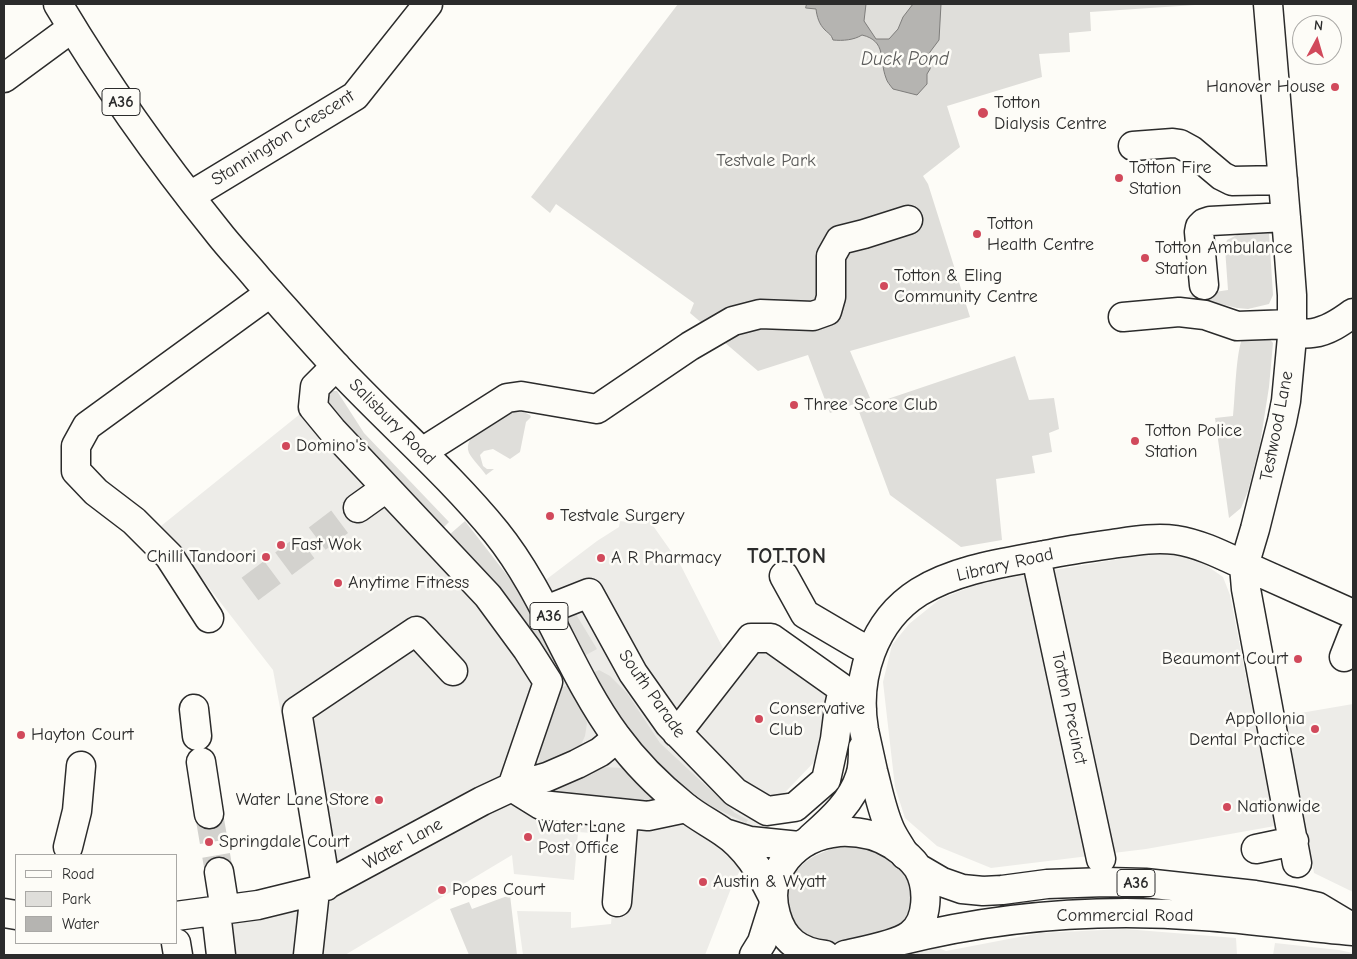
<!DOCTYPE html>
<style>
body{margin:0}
#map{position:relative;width:1357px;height:959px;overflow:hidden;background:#fdfcf7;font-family:"Comic Neue",sans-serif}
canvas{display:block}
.frame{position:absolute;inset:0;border:5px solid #2b2b2b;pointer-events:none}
.legend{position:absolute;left:15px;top:854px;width:162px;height:90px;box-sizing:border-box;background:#fdfcf7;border:1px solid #a9a8a5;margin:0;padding:6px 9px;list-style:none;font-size:15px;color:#2b2b2b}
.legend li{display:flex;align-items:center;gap:10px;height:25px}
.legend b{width:25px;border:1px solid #a9a8a5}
.north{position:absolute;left:1292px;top:15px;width:50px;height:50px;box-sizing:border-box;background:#fdfcf7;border:1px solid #a9a8a5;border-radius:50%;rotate:6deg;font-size:14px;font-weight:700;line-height:20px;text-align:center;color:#2b2b2b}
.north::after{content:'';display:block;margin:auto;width:18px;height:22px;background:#d1495b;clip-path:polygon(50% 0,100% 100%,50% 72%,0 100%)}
</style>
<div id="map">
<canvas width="1357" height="959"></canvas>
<div class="frame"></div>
<ul class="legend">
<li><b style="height:6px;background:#fdfcf7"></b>Road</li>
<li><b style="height:14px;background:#dfdeda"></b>Park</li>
<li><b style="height:14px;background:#b5b4b1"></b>Water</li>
</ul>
<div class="north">N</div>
</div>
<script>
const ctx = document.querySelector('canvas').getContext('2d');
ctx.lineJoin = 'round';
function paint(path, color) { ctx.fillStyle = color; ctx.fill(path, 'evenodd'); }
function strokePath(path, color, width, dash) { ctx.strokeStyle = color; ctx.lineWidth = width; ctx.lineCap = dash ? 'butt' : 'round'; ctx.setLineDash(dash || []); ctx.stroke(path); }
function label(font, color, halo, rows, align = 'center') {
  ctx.font = font + ' "Comic Neue",sans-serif'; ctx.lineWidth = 5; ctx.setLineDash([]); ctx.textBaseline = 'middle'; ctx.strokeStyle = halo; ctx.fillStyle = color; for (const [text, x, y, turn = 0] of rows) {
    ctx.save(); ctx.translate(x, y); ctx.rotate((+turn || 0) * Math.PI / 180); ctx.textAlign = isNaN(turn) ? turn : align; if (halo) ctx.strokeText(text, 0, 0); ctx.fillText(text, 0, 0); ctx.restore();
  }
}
paint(new Path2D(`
 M305 410 498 616 597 541 619 527 620 521 646 524 649 520 680 564 728 658 750 632 851 688 818 758 770 808 730 891 705 955H523L517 911 571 912V928L611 924 619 835 578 832 574 880 514 874 512 855 345 955H231L219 899 312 879 273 670 161 526Z
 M1167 551 1200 561 1223 577 1230 595 1275 826 1146 849 991 868 937 846 905 818 895 787 883 682 892 645 909 624 940 599 983 582Z
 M1353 704V892L1314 873 1283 716Z
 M1125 929 1236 938 1237 955H875L924 942 946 951 1040 933Z
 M1275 943 1339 950 1353 953V955H1273Z`), '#edece8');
paint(new Path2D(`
 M678 4H1210L1090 12 1091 31 1069 33 1070 52 1039 54 1042 77 947 106 960 147 923 176 928 184 970 317 850 351 870 398 830 413 808 355 758 371 690 313 694 303 556 204 550 213 531 197Z
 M1264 229 1269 233 1273 295 1269 304 1248 309 1237 308 1188 296 1228 290 1225 248 1227 240 1245 231Z
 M1267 336 1273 343 1269 387 1260 444 1248 491 1241 508 1229 518 1215 418 1233 416C1235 399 1236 349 1243 337Z
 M1015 356 1029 400 1054 398 1059 429 1049 433 1052 452 1032 456 1035 473 996 479 1002 540 961 547 890 495 858 409Z
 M333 391H337L364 433 449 522 443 528 326 409V397Z
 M514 411H521L530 415 531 417 526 422 520 452 510 459 493 449 484 451 480 455 483 466 487 469H494L486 475C481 468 473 460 469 453 461 433 499 416 514 411Z
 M465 521 514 584 561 668 554 671 449 535Z
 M574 611 597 649 584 656C580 647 568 631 568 621 568 617 571 614 574 611Z
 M599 670 610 676 627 693 660 743 735 813 748 820 746 823 707 804 690 794 660 769 620 720 592 673Z
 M568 685 583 709 587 723 585 736 579 749 539 767 540 745 558 689Z
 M600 767 625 768 651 795 653 800 649 805 552 794V790Z
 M845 846C851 846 858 846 863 847 879 851 902 866 909 881 912 887 911 896 910 903 909 910 907 919 902 924 893 934 876 935 863 939 855 941 846 945 838 945 828 946 817 941 809 936 785 920 780 888 800 867 812 855 828 849 845 846Z
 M510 895 517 955H469L450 909 469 902 472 909Z`), '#dfdeda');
const water = new Path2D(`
 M807 4H866L864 21 876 39H889L898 29 903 17 913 4H941L939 40 930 52 929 57 931 62 930 69 927 74V84L917 95 893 89C890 85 887 82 886 78 879 60 887 41 862 35 854 40 843 41 833 40 831 34 829 34 825 30 819 24 817 17 816 9L806 8Z`);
paint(water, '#b5b4b1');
strokePath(water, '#7e7d7b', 1);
strokePath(new Path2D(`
 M250 589 358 508
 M209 814 219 872`), '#d3d2ce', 28, [28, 14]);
const minor = new Path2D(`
 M1268 4 1288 242 1292 295V337L1286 401 1282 421 1255 529 1244 566 1246 589 1297 863
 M4 78 72 28
 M1133 146 1173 143 1180 144 1191 150 1222 176 1232 181 1283 180
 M190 196 355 96 428 4
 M1204 285 1199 232 1200 227 1204 223 1210 221 1286 217
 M1123 317 1179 312 1205 315 1237 326 1292 324
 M1292 333C1298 333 1306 334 1313 333 1328 331 1341 322 1353 313
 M336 366 315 387 313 407 332 430 488 596 527 649 548 682 512 787 541 805 648 816 686 808
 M422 452 507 398 521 396 597 409 690 346 733 321 760 314 813 316 827 311 831 297V256L840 240 864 234 908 220
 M358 508 386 488
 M1036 557 1101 859
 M784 576 805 614 856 644 870 651
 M546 610 589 593 633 673 669 724 735 792 767 811 795 807 826 780 835 739 839 707 862 709
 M209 618 169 556 134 521 96 492 76 471V446L87 426 270 293
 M1344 657 1353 634
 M194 709 197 736
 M677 733 751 638H771L843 689 839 707
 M201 762 209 814
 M811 838C830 821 852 802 860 776 863 768 863 757 863 748
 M68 847 77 811 81 766
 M1256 849 1294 841
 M905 855C900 846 894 838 890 829 882 811 878 790 873 771 870 757 867 744 864 730 855 678 873 621 919 592 957 569 1003 563 1045 555 1068 550 1090 547 1112 544 1133 541 1155 537 1176 540 1202 544 1226 557 1250 568 1284 583 1319 599 1353 614
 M219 872 225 910
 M326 886 297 711 416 631 453 671
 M617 902 624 814
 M216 912 221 955
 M4 913 16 915
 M176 916 258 905 315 891 482 801 512 787 547 777 577 764 600 752 617 738
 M176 943 178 955
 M308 955 315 891`);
const major = new Path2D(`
 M58 4C105 83 159 159 217 231 230 248 245 263 258 279 284 308 309 337 335 365 388 422 447 472 496 532 546 594 569 672 616 736 635 762 659 786 684 806 696 816 710 823 723 832 746 847 760 871 772 895
 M728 834 750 841 799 846
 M918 868 942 882 962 889 983 891 1002 890 1047 884 1106 882 1145 883 1255 895 1291 901 1318 907 1353 928
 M899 941C998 916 1101 908 1203 916 1253 919 1303 927 1353 931
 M754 955 762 942 773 907
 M825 955C799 952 783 940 776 915 763 871 796 836 839 832 858 831 877 835 893 845 902 851 912 859 918 868 929 887 929 921 910 935 897 945 862 951 845 955`);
strokePath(minor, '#2b2b2b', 31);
strokePath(major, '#2b2b2b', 31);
strokePath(minor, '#fdfcf7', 28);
strokePath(major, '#fdfcf7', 28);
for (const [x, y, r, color] of [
 [1335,87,5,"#d1495b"],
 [983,113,6,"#d1495b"],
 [1119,178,5,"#d1495b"],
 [977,234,5,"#d1495b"],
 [1145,258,5,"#d1495b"],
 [884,286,5,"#d1495b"],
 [794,405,5,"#d1495b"],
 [1135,441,5,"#d1495b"],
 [286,446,5,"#d1495b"],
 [550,516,5,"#d1495b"],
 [281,545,5,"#d1495b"],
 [266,557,5,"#d1495b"],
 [601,558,5,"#d1495b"],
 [338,583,5,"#d1495b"],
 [1298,659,5,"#d1495b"],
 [759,719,5,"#d1495b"],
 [1315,729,5,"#d1495b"],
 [21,735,5,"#d1495b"],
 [379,800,5,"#d1495b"],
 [1227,807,5,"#d1495b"],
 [528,837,5,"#d1495b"],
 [209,842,5,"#d1495b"],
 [703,882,5,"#d1495b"],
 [442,890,5,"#d1495b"]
]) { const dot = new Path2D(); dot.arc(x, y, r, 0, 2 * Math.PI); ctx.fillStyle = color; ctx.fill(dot); strokePath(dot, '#fdfcf7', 2); }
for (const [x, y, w] of [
 [121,102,38],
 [549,616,38],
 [1136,883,38]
]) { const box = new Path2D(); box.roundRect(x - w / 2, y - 13.5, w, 27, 4); ctx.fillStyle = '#fdfcf7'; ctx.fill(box); strokePath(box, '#2b2b2b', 1); }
label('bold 16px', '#2b2b2b', null, [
 ["A36",121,102],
 ["A36",549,616],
 ["A36",1136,883]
]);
label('18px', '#2b2b2b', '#fdfcf7', [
 ["Hanover House",1325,87,"right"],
 ["Totton",994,103],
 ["Dialysis Centre",994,124],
 ["Totton Fire",1129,168],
 ["Station",1129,189],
 ["Totton",987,224],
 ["Health Centre",987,245],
 ["Totton Ambulance",1155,248],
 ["Station",1155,269],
 ["Totton & Eling",894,276],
 ["Community Centre",894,297],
 ["Three Score Club",804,405],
 ["Totton Police",1145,431],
 ["Station",1145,452],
 ["Domino's",296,446],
 ["Testvale Surgery",560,516],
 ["Fast Wok",291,545],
 ["Chilli Tandoori",256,557,"right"],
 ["A R Pharmacy",611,558],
 ["Anytime Fitness",348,583],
 ["Beaumont Court",1288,659,"right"],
 ["Conservative",769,709],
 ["Club",769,730],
 ["Appollonia",1305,719,"right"],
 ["Dental Practice",1305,740,"right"],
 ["Hayton Court",31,735],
 ["Water Lane Store",369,800,"right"],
 ["Nationwide",1237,807],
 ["Water Lane",538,827],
 ["Post Office",538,848],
 ["Springdale Court",219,842],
 ["Austin & Wyatt",713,882],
 ["Popes Court",452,890]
], 'left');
label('18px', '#2b2b2b', '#fdfcf7', [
 ["Stannington Crescent",283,138,-32],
 ["Salisbury Road",392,422,45],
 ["Testwood Lane",1277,426,-79],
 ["Library Road",1005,565,-13],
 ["South Parade",652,694,55],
 ["Totton Precinct",1069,708,78],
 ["Water Lane",403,844,-29],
 ["Commercial Road",1125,916]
]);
label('18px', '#585857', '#fdfcf7', [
 ["Testvale Park",766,161]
]);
label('italic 19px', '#5b5b5a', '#fdfcf7', [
 ["Duck Pond",905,60]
]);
ctx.letterSpacing = '1px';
label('bold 22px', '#2b2b2b', '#fdfcf7', [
 ["TOTTON",787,557]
]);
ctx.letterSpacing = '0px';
</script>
